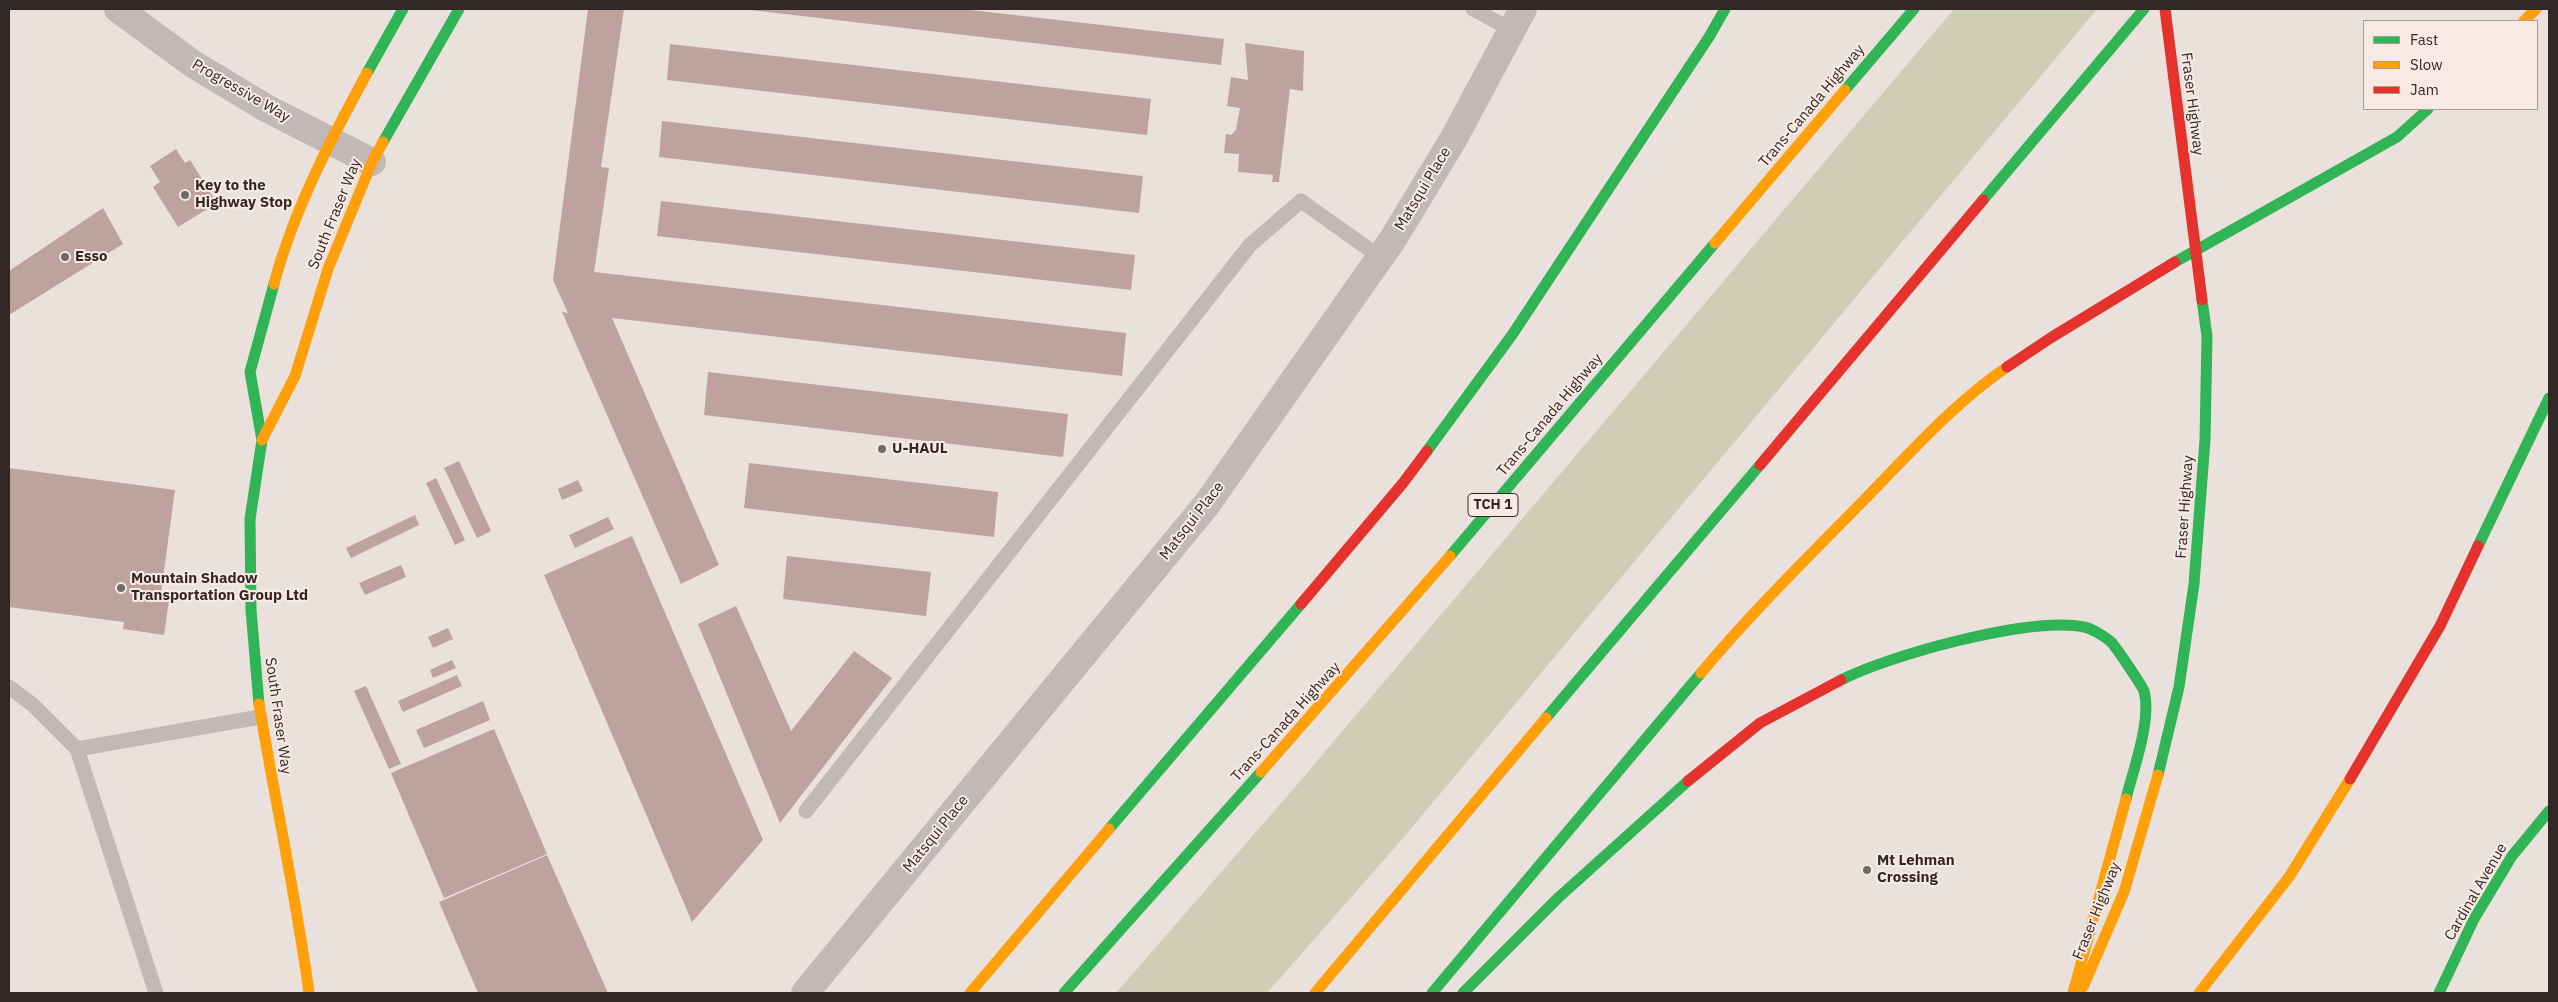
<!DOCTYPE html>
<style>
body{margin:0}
#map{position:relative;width:2558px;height:1002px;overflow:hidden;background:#eae1dd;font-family:"IBM Plex Sans",sans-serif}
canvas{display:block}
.frame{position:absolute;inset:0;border:10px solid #322725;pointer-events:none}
.legend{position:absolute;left:2363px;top:20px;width:175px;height:90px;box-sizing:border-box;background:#f8eae2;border:1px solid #a99c96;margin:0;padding:6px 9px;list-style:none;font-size:15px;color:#322725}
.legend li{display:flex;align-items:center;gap:10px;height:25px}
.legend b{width:25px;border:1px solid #a99c96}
</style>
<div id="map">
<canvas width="2558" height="1002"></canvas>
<div class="frame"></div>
<ul class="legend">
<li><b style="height:6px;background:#30b455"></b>Fast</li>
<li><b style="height:6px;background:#ff9f0a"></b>Slow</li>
<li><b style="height:6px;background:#e5322d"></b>Jam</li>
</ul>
</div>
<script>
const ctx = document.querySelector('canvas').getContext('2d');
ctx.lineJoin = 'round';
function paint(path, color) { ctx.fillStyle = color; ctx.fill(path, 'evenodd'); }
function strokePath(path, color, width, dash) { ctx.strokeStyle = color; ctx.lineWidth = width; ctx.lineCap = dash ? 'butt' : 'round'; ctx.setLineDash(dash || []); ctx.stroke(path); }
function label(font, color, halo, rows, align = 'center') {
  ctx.font = font + ' "IBM Plex Sans",sans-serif'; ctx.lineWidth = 4; ctx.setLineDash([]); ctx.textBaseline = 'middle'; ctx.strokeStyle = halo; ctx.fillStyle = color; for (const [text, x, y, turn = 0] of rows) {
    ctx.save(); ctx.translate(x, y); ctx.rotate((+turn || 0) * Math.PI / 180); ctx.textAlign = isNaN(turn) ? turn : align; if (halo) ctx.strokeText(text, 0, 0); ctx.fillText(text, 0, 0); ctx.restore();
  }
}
paint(new Path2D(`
 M1954 9H2097L1398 844 1267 993H1116L1295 787Z`), '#ceceb6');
paint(new Path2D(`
 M588 9H624L601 167 609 168 594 272 1126 333 1122 376 612 318 719 565 681 584 562 312 568 313 553 280Z
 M742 9H962L1224 39 1221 65Z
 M1245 43 1304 51 1303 91 1290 89 1279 182H1272L1273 175 1238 172 1239 154 1224 153 1226 134 1231 135 1236 130 1240 108 1227 106 1231 77 1248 80Z
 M670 44 1151 99 1147 135 667 80Z
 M662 121 1143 176 1139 213 659 157Z
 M176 149 185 163 190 160 217 203 178 227 153 187 160 182 150 166Z
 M661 201 1135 255 1131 290 657 236Z
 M103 208 123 244 9 315V271Z
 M708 372 1068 414 1063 457 704 415Z
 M459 461 491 531 477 538 444 468Z
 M749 463 998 492 994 537 744 508Z
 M9 468 175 490 161 593 170 594 164 635 123 629 124 622 9 607Z
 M436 478 465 540 455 545 426 483Z
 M578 480 583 491 562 500 558 489Z
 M415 515 419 525 351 558 346 548Z
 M608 517 614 529 575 548 569 535Z
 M632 536 763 840 692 922 544 575Z
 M787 556 931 572 926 616 783 599Z
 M401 565 406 577 365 595 359 583Z
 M736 606 791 731 854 651 892 678 780 823 698 624Z
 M448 628 453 639 433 648 428 637Z
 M452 660 456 668 433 678 430 670Z
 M457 675 462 686 403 712 398 701Z
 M366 686 401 764 389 769 354 691Z
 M483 701 490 720 424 748 416 730Z
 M494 729 547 854 444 898 391 773Z
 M547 855 608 993H478L439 902Z`), '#bda29e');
strokePath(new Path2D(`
 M1473 9 1512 30
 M9 687 33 705 77 749
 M806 811 1250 245 1301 201 1380 257
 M156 993 77 749 260 717`), '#c2b9b6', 15);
strokePath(new Path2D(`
 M118 9 193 64 266 108 372 162
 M805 993 1207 504 1393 239 1454 138 1523 9`), '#c2b9b6', 28);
strokePath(new Path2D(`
 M367 73 403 9
 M1845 90 1914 9
 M383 142 459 9
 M1983 200 2144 9
 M2175 262 2397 137 2428 109
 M1427 451 1512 335 1709 37 1725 9
 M2478 546 2549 398
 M1450 556 1715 243
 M1841 680C1890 655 2030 616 2084 627 2091 628 2104 636 2110 641 2115 645 2142 686 2144 691 2152 720 2133 770 2126 799
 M259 704 251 610 250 519 262 440 250 372 274 284
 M1546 718 1760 465
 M2158 775 2179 687 2194 584 2205 440 2207 336 2202 300
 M1109 829 1301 604
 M1064 993 1261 772
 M1432 993 1701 673
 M1463 993 1558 898 1688 781
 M2439 993 2474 919 2512 856 2549 811`), '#30b455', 11);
strokePath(new Path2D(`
 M2524 21 2536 9
 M1715 243 1845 90
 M274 284C294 209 330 141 367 73
 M262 440 295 376 328 269 372 162 383 142
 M1701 673C1752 612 1809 556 1865 499 1910 453 1954 403 2007 367
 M259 704C275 801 296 896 309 993
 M1261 772 1450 556
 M2083 987 2124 892 2158 775
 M970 993 1109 829
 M1315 993 1546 718
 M2073 993 2126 799
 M2199 993 2289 877 2350 779`), '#ff9f0a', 11);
strokePath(new Path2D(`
 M2165 9 2202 300
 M2007 367 2052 337 2175 262
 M1760 465 1983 200
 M1301 604 1403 483 1427 451
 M2350 779 2440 626 2478 546
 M1688 781 1760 723 1841 680`), '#e5322d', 11);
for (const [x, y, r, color] of [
 [185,195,5,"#726865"],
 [65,257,5,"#726865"],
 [882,449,5,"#726865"],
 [121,588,5,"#726865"],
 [1867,870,5,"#726865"]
]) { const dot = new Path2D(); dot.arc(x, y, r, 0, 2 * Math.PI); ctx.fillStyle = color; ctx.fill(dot); strokePath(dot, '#f8eae2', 2); }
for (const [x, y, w] of [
 [1493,505,50]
]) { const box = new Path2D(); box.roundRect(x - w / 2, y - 11.5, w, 23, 4); ctx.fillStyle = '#f8eae2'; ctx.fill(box); strokePath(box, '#322725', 1); }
label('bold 14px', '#322725', null, [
 ["TCH 1",1493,505]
]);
label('15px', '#322725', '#f8eae2', [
 ["Progressive Way",241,91,30],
 ["Fraser Highway",2192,104,83],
 ["Trans-Canada Highway",1812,106,-50],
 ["Matsqui Place",1423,189,-59],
 ["South Fraser Way",335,214,-68],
 ["Trans-Canada Highway",1550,415,-50],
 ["Fraser Highway",2185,507,-86],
 ["Matsqui Place",1192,521,-52],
 ["South Fraser Way",278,716,82],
 ["Trans-Canada Highway",1286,722,-48],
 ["Matsqui Place",936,834,-51],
 ["Cardinal Avenue",2476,892,-60],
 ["Fraser Highway",2097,911,-68]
]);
label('bold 15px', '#322725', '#f8eae2', [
 ["Key to the",195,186],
 ["Highway Stop",195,203],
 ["Esso",75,257],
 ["U-HAUL",892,449],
 ["Mountain Shadow",131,579],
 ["Transportation Group Ltd",131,596],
 ["Mt Lehman",1877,861],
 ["Crossing",1877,878]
], 'left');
</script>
